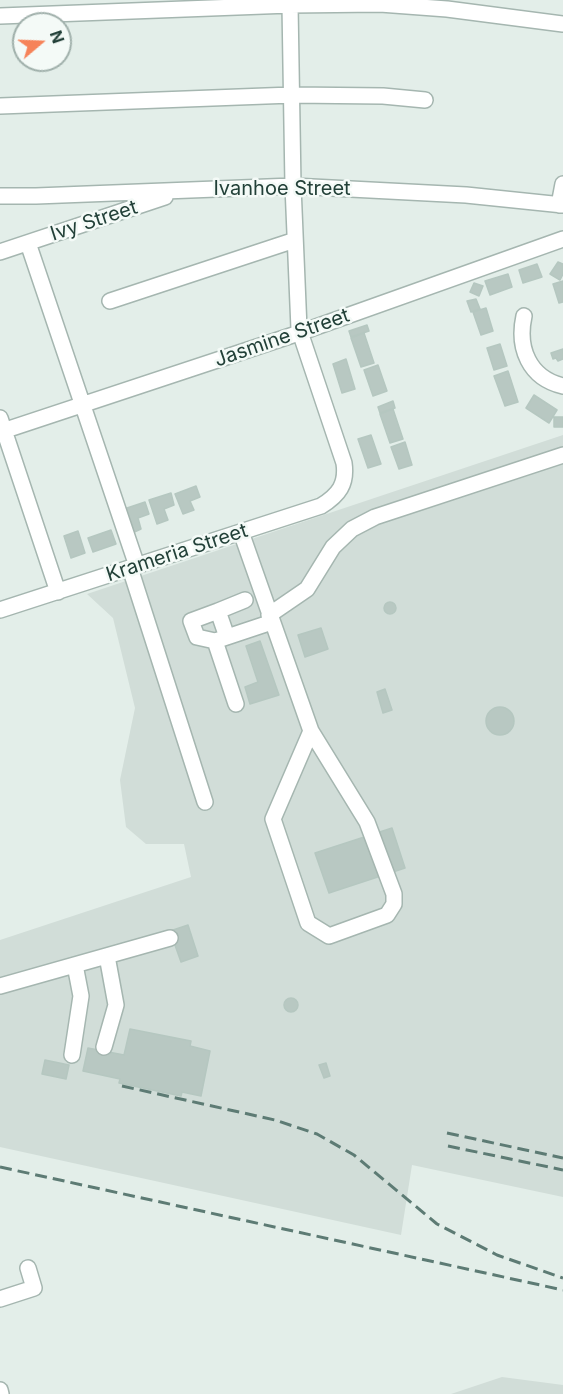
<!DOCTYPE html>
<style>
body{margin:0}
#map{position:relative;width:563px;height:1394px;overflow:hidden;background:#e3eee9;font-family:Inter,sans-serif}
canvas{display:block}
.north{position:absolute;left:12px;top:12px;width:60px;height:60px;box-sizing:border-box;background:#f4faf7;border:2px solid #a0b0ab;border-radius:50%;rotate:71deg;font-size:16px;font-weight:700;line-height:24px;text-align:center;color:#224038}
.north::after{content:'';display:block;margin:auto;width:21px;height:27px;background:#f68359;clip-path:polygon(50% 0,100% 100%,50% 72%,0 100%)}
</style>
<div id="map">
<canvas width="563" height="1394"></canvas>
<div class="north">N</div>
</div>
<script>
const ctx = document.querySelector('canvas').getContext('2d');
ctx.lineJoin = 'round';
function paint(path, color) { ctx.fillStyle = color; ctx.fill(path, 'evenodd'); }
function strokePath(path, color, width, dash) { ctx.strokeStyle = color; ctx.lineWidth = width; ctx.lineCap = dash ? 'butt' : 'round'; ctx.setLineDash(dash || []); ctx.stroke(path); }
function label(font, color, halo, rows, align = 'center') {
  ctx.font = font + ' Inter,sans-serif'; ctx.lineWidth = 5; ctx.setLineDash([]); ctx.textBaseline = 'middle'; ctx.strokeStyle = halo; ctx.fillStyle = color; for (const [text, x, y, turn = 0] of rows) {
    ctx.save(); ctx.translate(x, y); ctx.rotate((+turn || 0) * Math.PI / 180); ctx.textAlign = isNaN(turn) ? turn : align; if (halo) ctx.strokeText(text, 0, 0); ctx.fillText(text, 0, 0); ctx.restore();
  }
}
paint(new Path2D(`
 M563 435V1197L412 1165 401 1235 0 1147V940L191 877 184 844H146L126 827 120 780 135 708 113 618 87 594Z
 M502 1377 563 1385V1394H451Z`), '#d1ddd8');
const building = new Path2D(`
 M558 262 563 264V274L560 280 550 274Z
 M537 264 542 277 523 283 519 270Z
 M508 274 512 287 490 295 485 281Z
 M563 281V302L559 303 553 284Z
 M474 283 483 286 479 296 470 292Z
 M476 299 480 309 471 312 467 301Z
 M486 308 493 331 481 335 473 312Z
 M367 325 369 331 351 337 349 331Z
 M364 333 374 363 361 367 351 338Z
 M500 344 507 366 494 370 487 348Z
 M563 349V359L558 361 556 358 553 359 551 353Z
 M346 359 355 389 342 393 333 364Z
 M378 365 387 391 373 396 364 370Z
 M508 371 518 402 505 406 494 376Z
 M534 395 557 410 549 423 526 408Z
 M393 401 395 408 380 413 378 407Z
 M393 409 403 439 390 443 380 414Z
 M554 417H563V427H554Z
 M371 435 381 464 368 468 358 439Z
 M405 442 412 465 399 469 391 447Z
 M196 486 200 497 190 501 194 510 183 514 175 494Z
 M171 493 174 505 164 509 168 520 157 524 149 500Z
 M145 502 149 514 138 518 141 529 130 534 121 510Z
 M111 530 116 544 93 552 88 538Z
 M78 531 85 553 71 558 64 536Z
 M384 608a6 6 0 1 1 12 0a6 6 0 1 1-12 0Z
 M321 628 328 649 305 657 298 635Z
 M260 641 279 695 250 704 245 687 258 682 246 646Z
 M385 689 392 710 383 713 377 692Z
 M486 721a14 14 0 1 1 28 0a14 14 0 1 1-28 0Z
 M392 828 405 868 329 893 315 853Z
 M188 925 198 956 181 962 170 931Z
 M284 1005a7 7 0 1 1 14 0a7 7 0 1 1-14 0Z
 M130 1029 191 1041 190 1046 210 1051 201 1096 182 1092 181 1096 119 1083 120 1079 83 1071 88 1048 124 1055Z
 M45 1060 69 1065 66 1079 42 1074Z
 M326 1063 330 1076 324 1078 319 1065Z`);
paint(building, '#b8c8c2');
strokePath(building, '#b5c7c0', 1.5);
const minor = new Path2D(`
 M0 16 290 5 380 4 447 9 563 24
 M0 106 292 95 383 96 425 100
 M0 196H36L293 186 466 195 563 205
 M559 205 563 184
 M28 243 137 566
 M0 252 165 197
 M110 301 295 240
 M524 316C517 348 529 378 563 386
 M0 418 58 592
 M0 432 299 333 563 239
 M241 532 311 731 273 819 308 923 329 936 387 915 394 904V894L367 822 311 731
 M130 568 205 802
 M0 610 321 506C339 495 347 484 344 463L299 329 293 186 290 5
 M269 615 307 589 333 547 352 529 375 517 563 455
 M227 637 218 611 245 600
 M215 641 197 637 191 621 218 611
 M236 704 215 641 272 622
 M0 986 170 938
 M104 1047 116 1005 107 956
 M72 1055 81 996 75 965
 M0 1299 34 1288 28 1268
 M0 1390 1 1394`);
strokePath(minor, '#a5b6b0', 18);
strokePath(minor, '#fff', 15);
strokePath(new Path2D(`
 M122 1086 275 1120 317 1134 354 1155 437 1224 497 1255 563 1278
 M447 1133 563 1158
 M448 1146 563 1170
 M0 1167 563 1290`), '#5d7b74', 3, [12, 6]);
label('20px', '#224038', '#f4faf7', [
 ["Ivanhoe Street",282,189],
 ["Ivy Street",94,221,-18],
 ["Jasmine Street",282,338,-19],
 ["Krameria Street",177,553,-18]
]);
</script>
